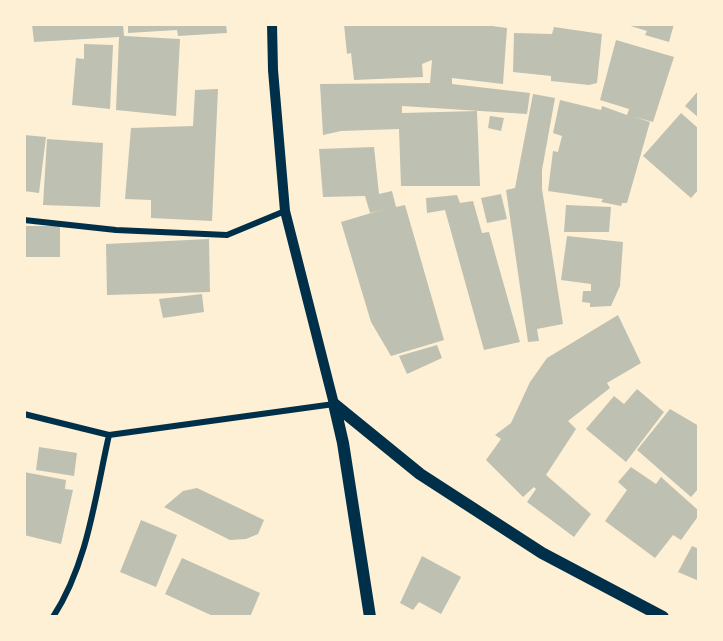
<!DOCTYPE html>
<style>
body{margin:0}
#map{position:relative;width:723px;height:641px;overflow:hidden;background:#fdf0d5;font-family:Georgia,serif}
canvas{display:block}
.frame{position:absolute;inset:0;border:26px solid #fdf0d5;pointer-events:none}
</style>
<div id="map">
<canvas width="723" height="641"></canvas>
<div class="frame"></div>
</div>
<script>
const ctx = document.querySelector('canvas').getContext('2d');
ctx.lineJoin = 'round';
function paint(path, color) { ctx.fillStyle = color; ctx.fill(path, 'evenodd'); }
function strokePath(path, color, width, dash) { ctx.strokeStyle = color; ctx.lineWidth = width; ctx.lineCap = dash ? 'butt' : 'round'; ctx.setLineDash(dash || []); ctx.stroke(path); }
paint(new Path2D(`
 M32 24H123L124 36 180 39 176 116 116 110 119 37 34 42Z
 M128 24H226L227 33 178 36 177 30 128 33Z
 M344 24H478L507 28 503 84 452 78V84L530 93 527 114 402 106V113L477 111 480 186H401L399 129 341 131 323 135 320 84 430 83 432 60 422 64 423 77 354 80 351 53 347 54Z
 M624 24H674L669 42 645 35 647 31Z
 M554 27 602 34 597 83 589 85 551 81V76L513 72 514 33 552 34Z
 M616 40 674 57 653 122 635 117 650 122 627 203H622L621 206 601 202 603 199 548 191 553 151 558 152 562 136 553 133 560 100 601 110 602 106 627 115 629 109 600 100Z
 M84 44 113 45 110 109 72 105 76 58 84 59Z
 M218 89 212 221 151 218V200L125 199 131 128 193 126 195 90Z
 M699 90V118L685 106Z
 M533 94 555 98 542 170V189L563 324 537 329 539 341 528 342 506 190 515 188Z
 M681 113 699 129V189L691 198 643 156Z
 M490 116 504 118 501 131 488 128Z
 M24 135 46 137 39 193 24 191Z
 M47 139 103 143 100 207 43 205Z
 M374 147 379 194 392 191 396 207 405 205 444 340 391 356 371 322 341 222 388 208 370 213 365 196 323 197 319 149Z
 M501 194 507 219 487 223 481 198Z
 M457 195 460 203 473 201 482 233 489 232 520 342 484 350 445 210 427 213 426 198Z
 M566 205 611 207 609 232H564Z
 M24 226H60V257H24Z
 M567 236 623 242 620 286 611 306 590 307V303L582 302 583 291H591V284L561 280Z
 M209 239 210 292 107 295 106 244Z
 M202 294 204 312 163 318 159 299Z
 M618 315 641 363 607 383 610 388 568 421 576 429 546 475 591 514 574 537 527 502 536 489 534 487 523 497 486 460 501 439 495 435 511 423 530 382 547 358Z
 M437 345 442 358 407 374 399 356Z
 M637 389 664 412 626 462 586 429 614 396 624 404Z
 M670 409 699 426V488L691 497 637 450Z
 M39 447 77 453 74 476 36 470Z
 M631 467 656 484 661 477 699 511V515L681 540 673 535 655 558 605 521 627 490 618 482Z
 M24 472 66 480 65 489 73 490 61 544 24 535Z
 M197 488 264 520 258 534 246 539 230 540 164 507 183 491Z
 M141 520 177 535 156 587 120 572Z
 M692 546 699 549V581L678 572Z
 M422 556 461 577 441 614 419 602 413 610 400 603Z
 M182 558 260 593 250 617H215L165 594Z`), '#bec0b2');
strokePath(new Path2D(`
 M24 220 116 230 227 235 285 211
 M24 414 109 435 334 404
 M53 617C88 563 95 497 109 435`), '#003049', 6);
strokePath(new Path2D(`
 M272 24 273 70 285 211 334 404`), '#003049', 10);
strokePath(new Path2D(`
 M334 404 420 474 542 553 663 617
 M334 404 343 443 370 617`), '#003049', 12);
</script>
